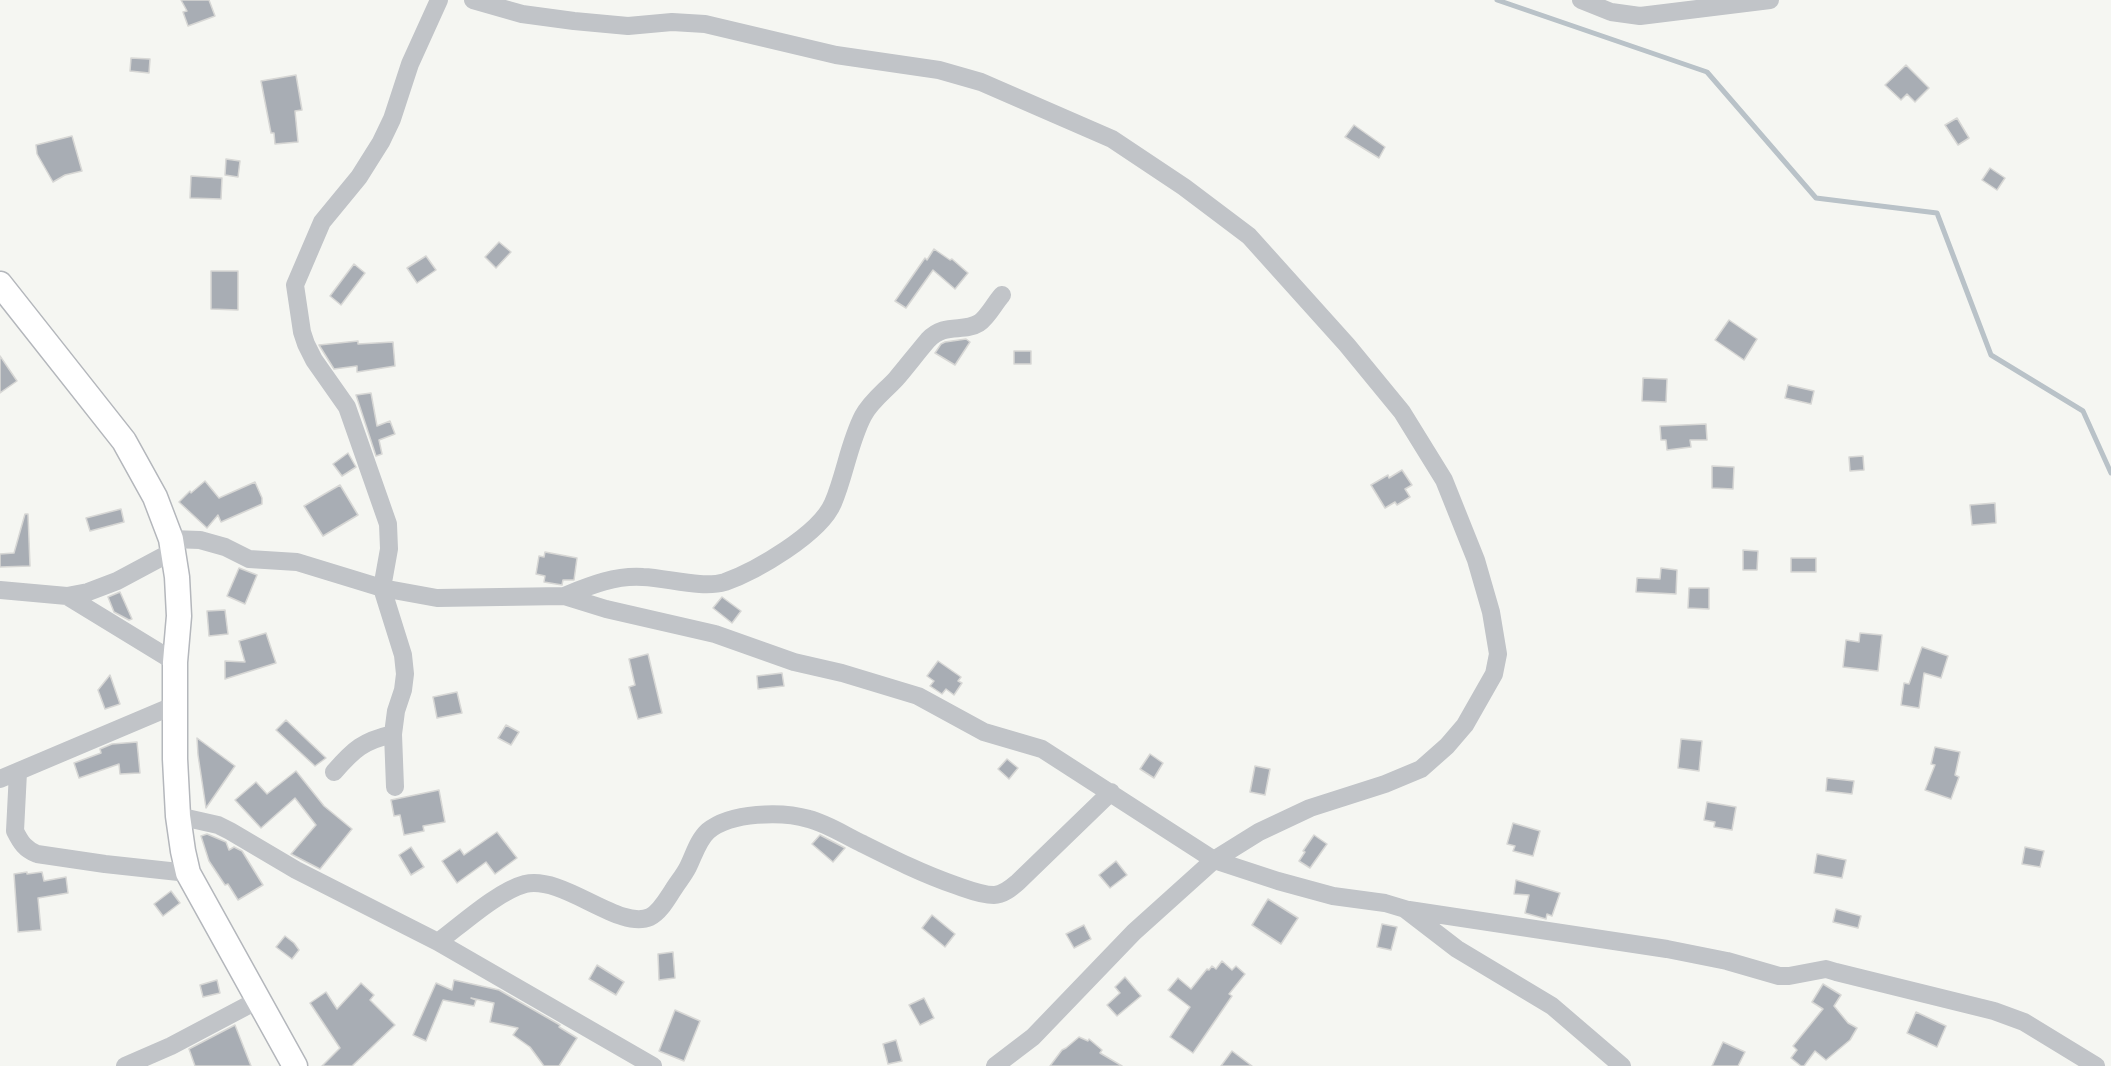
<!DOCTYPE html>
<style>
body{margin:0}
canvas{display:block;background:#f5f6f2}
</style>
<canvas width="2111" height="1066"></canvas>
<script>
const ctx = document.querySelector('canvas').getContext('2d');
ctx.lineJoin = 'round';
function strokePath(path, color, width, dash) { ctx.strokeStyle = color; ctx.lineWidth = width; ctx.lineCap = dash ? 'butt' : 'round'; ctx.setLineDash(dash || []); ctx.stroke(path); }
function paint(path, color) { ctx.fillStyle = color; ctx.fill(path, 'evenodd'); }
strokePath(new Path2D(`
 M1497 0 1707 72 1816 198 1937 213 1991 355 2083 411 2111 473`), '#b9c2c8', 5);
const building = new Path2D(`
 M181 0H209L215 16 188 26 183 12 187 11Z
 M131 58 150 59 149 73 130 71Z
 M1906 65 1929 88 1915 102 1907 94 1901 100 1885 85Z
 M296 75 302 110 295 111 298 142 275 144 274 133H271L261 81Z
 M1957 118 1969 138 1958 145 1945 125Z
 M1354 125 1385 147 1379 158 1345 137Z
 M72 136 82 171 65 175 53 182 37 154 36 145Z
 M226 159 240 161 238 177 225 175Z
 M1990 168 2005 178 1997 190 1982 180Z
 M191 176 222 178 221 199 190 198Z
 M499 242 511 252 496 268 485 257Z
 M934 249 950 260 952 259 968 273 955 289 933 270 906 308 895 301 925 258 927 260Z
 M426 256 436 270 417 283 407 268Z
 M354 264 365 273 341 305 330 296Z
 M211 271H238V310L211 309Z
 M1729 320 1757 339 1744 360 1715 340Z
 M966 339 970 342 955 365 935 353 941 344 945 342Z
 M358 341V344L393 342 395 366 357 372V366L334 369 319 345Z
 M1014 351H1031V364H1014Z
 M0 356 17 381 0 393Z
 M1643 378 1667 379 1666 402 1642 401Z
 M1788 385 1814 391 1811 404 1785 398Z
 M371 393 377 426 390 421 395 434 379 440 382 454 376 456 356 395Z
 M1706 424 1707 440H1690L1691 447 1667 450 1666 440H1661L1660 426Z
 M348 453 356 467 342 476 333 464Z
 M1863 456 1864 470 1850 471 1849 457Z
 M1712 466 1734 467 1733 489 1712 488Z
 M1402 470 1412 485 1405 489 1410 497 1397 505 1395 502 1385 508 1371 485 1388 475 1389 478Z
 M205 481 219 498 255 482 262 498V504L221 522 218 515 207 528 179 502 190 491 191 493Z
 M340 485 358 515 323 536 304 506Z
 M1995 503 1996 523 1972 525 1970 505Z
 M121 509 124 522 90 531 86 518Z
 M25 514H28L30 566 0 567V554L14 553Z
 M1743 550 1758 551 1757 570H1743Z
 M545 552 577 558 574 580H563L562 585 544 582 545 576 536 574 539 556 544 557Z
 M1791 558H1816V572H1791Z
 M239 568 257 575 245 604 227 596Z
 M1661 568 1677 570 1676 594 1636 592 1637 578 1660 579Z
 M1689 588H1709V609L1688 608Z
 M120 592 132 619 129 620 114 612 108 597Z
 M722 597 741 611 732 623 713 608Z
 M225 610 228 634 209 636 207 611Z
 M266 633 276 663 225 679V661L245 662 239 641Z
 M1860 633 1882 635 1878 671 1843 667 1846 640 1859 642Z
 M1922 647 1948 656 1941 678 1924 673 1919 708 1901 705 1904 683 1909 684Z
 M648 654 662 713 638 719 629 687 635 685 629 659Z
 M938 661 961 677 958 681 962 683 954 695 946 689 942 694 930 686 934 681 927 676Z
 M782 673 784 686 758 689 757 676Z
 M110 675 120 704 105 709 98 690Z
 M457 692 462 713 437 718 433 697Z
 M286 720 326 758 315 766 276 730Z
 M506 725 519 732 511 745 498 738Z
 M197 738 235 766 206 808 198 755Z
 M1681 739 1702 741 1699 771 1678 768Z
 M137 742 140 773 120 774 119 764 79 778 74 763 101 753 100 749 112 744Z
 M1935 747 1960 752 1955 775 1959 777 1951 799 1925 790 1935 765 1931 764Z
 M1150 754 1163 763 1154 778 1140 769Z
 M1007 759 1018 768 1009 779 998 769Z
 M1255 766 1270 769 1265 795 1250 792Z
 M296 771 324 806 352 829 320 869 291 854 316 825 295 798 261 828 235 800 256 782 267 794Z
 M1827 778 1854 781 1852 794 1826 791Z
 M439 790 445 822 423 826 424 831 404 835 400 815 394 816 391 800Z
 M1707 802 1736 807 1732 830 1714 827 1715 822 1704 820Z
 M1513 823 1540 831 1533 856 1513 851 1515 846 1507 844Z
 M497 832 517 858 495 874 486 862 457 883 442 861 460 849 464 855Z
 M207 834 226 842 229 850 234 847 242 851 263 885 238 900 228 884 225 885 209 861 201 836Z
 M820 835 845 848 833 862 812 844Z
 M1314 835 1327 844 1310 868 1299 861 1305 852 1303 851Z
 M411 847 424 867 411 875 399 855Z
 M2025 847 2044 851 2040 867 2022 864Z
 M1817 854 1846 860 1842 878 1814 873Z
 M1116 861 1127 875 1110 888 1099 875Z
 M27 872V874L42 872 44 881 66 877 68 893 38 898 41 930 18 932 14 874Z
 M1516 880 1560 893 1552 916 1547 914 1546 919 1525 913 1529 895 1514 894Z
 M171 891 180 903 163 916 154 904Z
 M1268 899 1298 918 1281 944 1252 925Z
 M1836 909 1861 916 1858 928 1833 922Z
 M932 915 955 934 945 947 922 928Z
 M1382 924 1397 927 1391 950 1377 947Z
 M1084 925 1091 939 1074 948 1066 934Z
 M285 936 294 943 299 950 292 959 276 947Z
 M673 952 675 978 659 980 658 954Z
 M1222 961 1232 970 1236 966 1245 974 1229 994 1232 996 1193 1053 1170 1037 1190 1007 1168 990 1178 978 1191 989 1207 969 1209 970 1212 966 1216 969Z
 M597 965 624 982 616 995 589 979Z
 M1125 977 1141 996 1117 1016 1107 1005 1120 993 1115 987Z
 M217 980 220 993 203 997 200 985Z
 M454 980 499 990 560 1025 559 1027 577 1038 559 1066H544L530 1047 513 1035 518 1028 490 1022 494 1003 471 998 476 1000 474 1006 443 1000 426 1041 413 1035 436 983 452 990Z
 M361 983 374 995 370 1000 395 1025 352 1066H322L340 1048 310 1003 326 992 337 1009Z
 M1823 984 1841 995 1834 1006 1848 1023 1857 1028 1850 1040 1826 1060 1815 1051 1804 1066H1801L1791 1058 1797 1050 1793 1046 1823 1009 1812 1002Z
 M924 998 934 1018 920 1025 909 1005Z
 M675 1010 700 1021 684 1061 659 1051Z
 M1916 1012 1946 1026 1937 1047 1907 1033Z
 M235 1025 251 1066H195L189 1049Z
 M1079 1037 1088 1041 1089 1039 1102 1050 1100 1053 1122 1066H1050L1062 1050 1066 1048Z
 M896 1040 902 1061 888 1064 883 1044Z
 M1723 1042 1745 1052 1738 1066H1712Z
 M1232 1051 1252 1066H1221Z`);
paint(building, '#a8adb4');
strokePath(building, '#d7d7d5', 1.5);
const secondary = new Path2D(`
 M0 284 124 441 155 497 171 539 177 577 179 616 175 662V759L178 816 183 851 188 873 295 1066`);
strokePath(secondary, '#b4b7bc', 27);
strokePath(new Path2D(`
 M473 0 522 14 574 21 628 26 672 22 705 24 836 55 939 70 981 82 1112 139 1184 187 1249 236 1347 345 1402 412 1444 480 1476 560 1491 612 1498 654 1494 674 1465 725 1447 746 1421 769 1385 784 1310 808 1259 832 1214 860 1134 932 1033 1037 995 1066
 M1581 0 1611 12 1640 16 1770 0
 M171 539 200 540 225 547 249 559 297 562 382 588 437 598 564 596 606 609 715 634 794 662 842 673 918 696 984 732 1042 749 1214 860 1278 881 1333 896 1385 903 1405 909 1457 949 1552 1006 1622 1066
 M0 590 67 596 88 592 117 581 175 550
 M67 596 175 662
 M564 596C589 586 615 575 643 577 668 578 702 589 725 582 756 571 820 534 833 503 845 475 849 443 863 416 871 401 885 391 896 379 907 366 917 353 928 340 945 322 963 333 979 323 988 317 994 304 1002 295
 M18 772 15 831C21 843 25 849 37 854L105 864 188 873
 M334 772C354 749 363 741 393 734
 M0 779 175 705
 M395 787 393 734 396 711 403 690 405 674 403 655 382 588 389 549 388 524 347 407 314 360 306 344 302 332 295 285 322 222 359 177 381 142 392 119 410 64 439 0
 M178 816 218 825 230 831 296 870 438 942 653 1066
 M1409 910 1667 949 1727 961 1779 976H1789L1826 969 1836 972 1994 1011 2024 1022 2096 1066
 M438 942C461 925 498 891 525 884 564 875 619 931 650 917 660 912 667 899 673 890 678 882 684 875 688 867 694 855 698 840 708 831 731 812 782 811 809 819 828 824 846 836 863 844 893 859 923 874 955 885 967 889 981 895 994 895 1003 895 1011 888 1018 882L1111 792
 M125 1066 171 1046 258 1000`), '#c1c4c8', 18);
strokePath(secondary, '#fff', 24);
</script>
